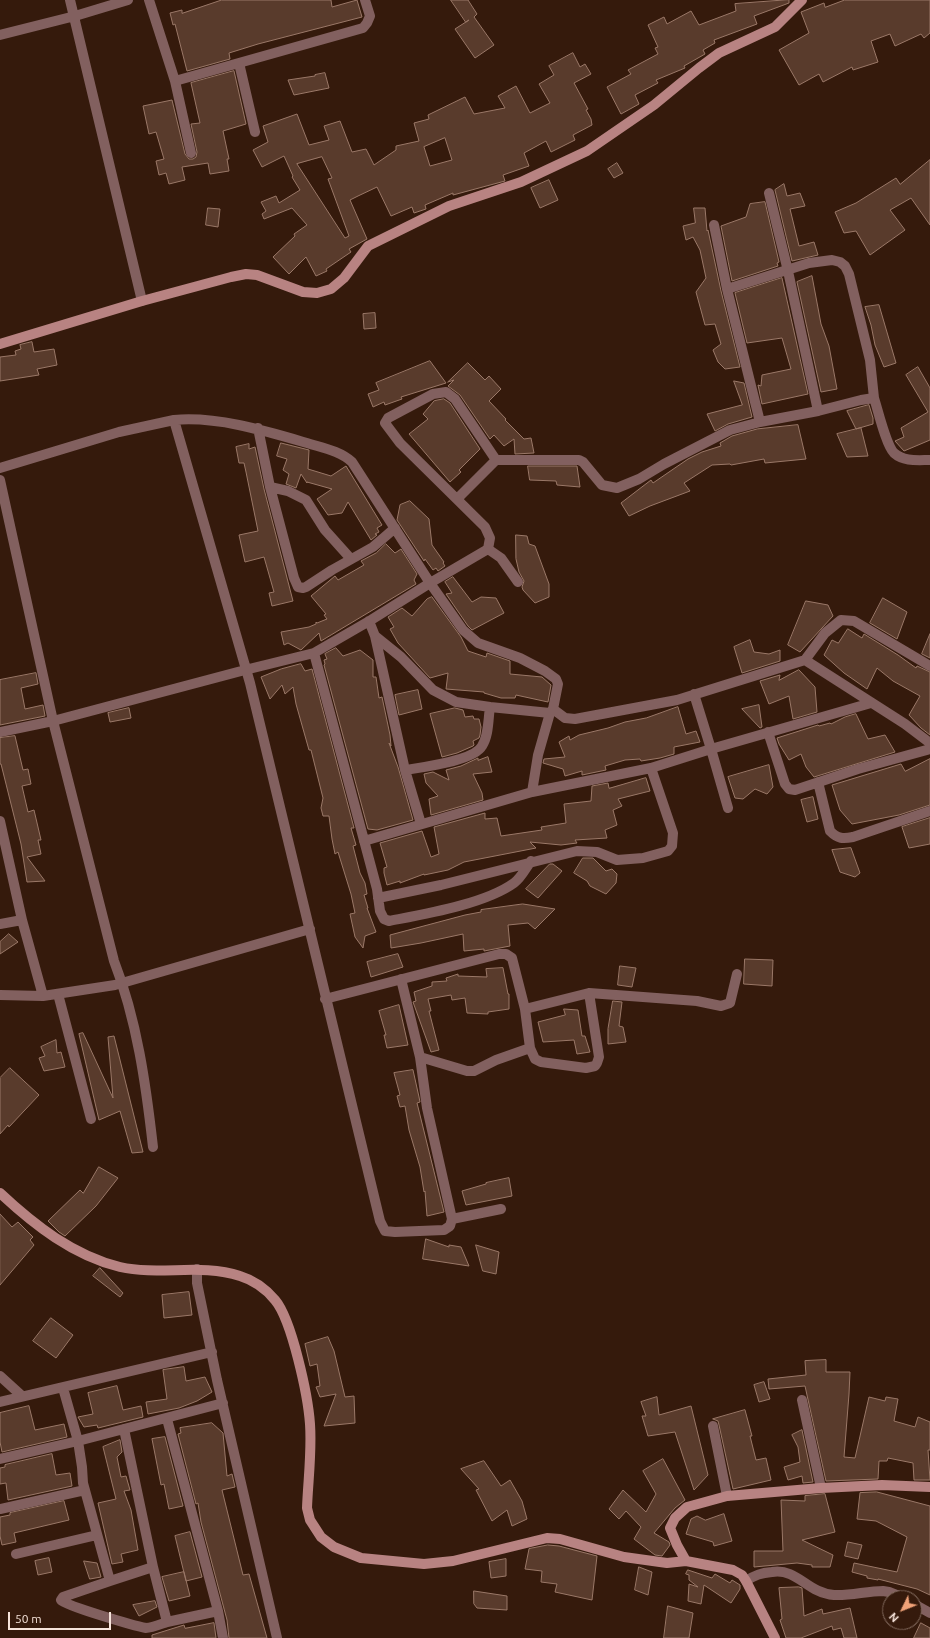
<!DOCTYPE html>
<style>
body{margin:0}
#map{position:relative;width:930px;height:1638px;overflow:hidden;background:#351a0c;font-family:Ubuntu,sans-serif}
canvas{display:block}
.north{position:absolute;left:882px;top:1590px;width:40px;height:40px;box-sizing:border-box;background:#351a0c;border:1px solid #836b5f;border-radius:50%;rotate:227deg;font-size:11px;font-weight:700;line-height:16px;text-align:center;color:#f7e4db}
.north::after{content:'';display:block;margin:auto;width:14px;height:18px;background:#f0a278;clip-path:polygon(50% 0,100% 100%,50% 72%,0 100%)}
.scale{position:absolute;left:8px;top:1612px;width:103px;height:18px;box-sizing:border-box;border:2px solid #f7e4db;border-top:0;padding-left:5px;font-size:12px;line-height:14px;white-space:nowrap;color:#f7e4db;-webkit-text-stroke:3px #351a0c;paint-order:stroke}
</style>
<div id="map">
<canvas width="930" height="1638"></canvas>
<div class="north">N</div>
<div class="scale">50 m</div>
</div>
<script>
const ctx = document.querySelector('canvas').getContext('2d');
ctx.lineJoin = 'round';
function paint(path, color) { ctx.fillStyle = color; ctx.fill(path, 'evenodd'); }
function strokePath(path, color, width, dash) { ctx.strokeStyle = color; ctx.lineWidth = width; ctx.lineCap = dash ? 'butt' : 'round'; ctx.setLineDash(dash || []); ctx.stroke(path); }
const building = new Path2D(`
 M222 0H331L332 7 357 0 362 17 258 44 229 53 230 59 187 71 175 24 173 25 170 13 182 10V13Z
 M451 0H468L477 14 474 17 494 45 475 58 455 29 469 20 466 22Z
 M789 0V3L754 16 757 24 714 40 715 43 703 50 705 54 684 66 685 68 656 80 658 83 635 95 639 104 621 114 607 87 631 74 628 70 658 54 655 48 658 47 648 25 664 17 667 24 691 11 699 25 736 11 735 4Z
 M845 0H930V33L924 38 921 34 895 46 890 34 871 41 878 62 853 70 852 67 823 82 819 74 799 85 779 50 809 33 801 12 824 3 825 7Z
 M573 53 580 67 585 64 591 74 574 83 588 109 586 110 591 119 592 125 573 135 575 140 551 152 546 141 524 153 529 166 503 175 505 181 453 195V193L425 205 426 209 414 213 412 207 391 216 377 187 358 196 350 200 367 239 349 249 351 252 326 269 327 271 316 276 306 257 289 274 273 257 295 236 294 234 307 225 292 208 264 219 262 214 266 211 261 202 276 196 279 203 300 190 292 177 293 176 284 156 262 167 253 150 268 142 263 126 297 114 309 145 329 140 324 126 340 121 352 152 366 149 374 165 396 150V146L419 141 414 123 429 119 428 115 465 97 474 114 505 108 498 96 516 86 530 113 550 103 539 84 554 75 549 66ZM445 138 452 160 430 166 424 147ZM322 157 332 178 328 179 349 236 345 238 297 164Z
 M234 71 246 124 223 131 229 159H227L229 171 210 174 208 163 182 167 185 180 169 184 166 173 159 175 156 161 164 159 156 132 149 134 143 106 172 100 185 154 189 159H193L196 157 197 152 191 124 200 123 191 83Z
 M325 73 329 88 294 95 288 80 315 76V75Z
 M930 160V225L911 198 890 210 905 230 870 255 856 231 844 233 835 212 856 203 896 178 900 184Z
 M617 163 623 173 614 178 608 169Z
 M549 180 558 200 540 208 531 188Z
 M784 184 787 196 800 193 805 206 790 209 799 246 814 242 818 255 792 261 775 190Z
 M765 202 779 262 777 263 778 266 732 281 721 226 746 217 750 204Z
 M208 208 220 209 218 227 206 225Z
 M694 208H705L707 231 708 230 721 291 740 367 725 369 718 362 713 350 721 344 715 324 705 325 696 292 706 278 700 250 693 237 686 240 683 226 695 223Z
 M812 276 821 324 829 346 837 389 821 392 797 282Z
 M782 278 808 394 762 404 758 385 761 386 762 375 791 369 782 338 747 343 735 293Z
 M879 305 896 363 884 367 875 345 871 325 865 307Z
 M375 313 376 328 364 329 363 314Z
 M32 342 34 352 54 349 57 365 37 369 39 375 0 381V357L16 355 15 351 21 349 20 345Z
 M430 361 446 383 401 397 402 399 385 405 384 402 373 407 368 394 379 390 376 383Z
 M468 363 485 380 489 376 501 389 489 401 506 419 505 420 524 439 531 438 534 453 515 454 514 439 504 446 494 435 490 439 460 395 448 386 454 380 448 382Z
 M918 367 930 388V440L904 451 895 441 904 437 901 428 928 412 906 375Z
 M734 381 744 383 752 417 728 424 715 431 707 414 742 405Z
 M444 399 450 403 480 449 459 470 461 472 450 482 409 434 428 419 423 414 434 401Z
 M869 405 873 418V424L856 429 847 411Z
 M798 425 806 459 765 463 764 459 731 465 730 464 712 465 684 483 690 491 650 506 629 516 621 503 651 480 653 483 688 459 702 452 721 446 720 443 732 436 757 429Z
 M861 428 868 456 847 457 837 434Z
 M281 443 309 450 308 469 331 476 346 466 382 525 377 528 379 532 375 534 377 535 371 540 348 502 342 513 328 515 317 499 332 489 307 482V483L301 474 296 488 286 484 289 474 283 470 287 459 277 456Z
 M249 444V449L255 447 264 489 293 601 272 606 269 593 274 592 264 557 245 562 239 535 258 531 246 472 244 463H239L236 447Z
 M528 466H577L580 487 557 485 556 481 530 480Z
 M410 501 429 519 432 545 444 562 443 563 445 566 438 571 436 568 433 570 425 559 424 561 397 520 400 505Z
 M516 535 527 536 529 544 535 546 549 584V597L535 603 523 590 522 587 524 581 519 572 516 559Z
 M386 544 395 553 401 549 417 574 414 580 416 584 321 641 319 633 301 650 288 643 284 645 281 632 309 627 316 624V622L317 623 327 619 324 615 326 614 311 596 335 576 338 580 364 565 361 561 376 553Z
 M453 577 472 602 481 597 496 598 504 613 472 630 468 626 446 594 452 593 445 582Z
 M432 597 461 637 468 651 486 657 487 653 510 661V674L542 677 551 685 548 702 516 695 515 698H501L484 693V692L446 689 448 673 430 678 398 643 390 629 394 627 388 617 402 608 412 616 427 599Z
 M883 598 907 612 897 639 870 623Z
 M806 601 828 605 833 616 800 652 788 645Z
 M848 629 862 638 864 634 898 655 916 668 917 666 930 672V735L921 728 909 715 920 696 893 681 877 668 867 689 844 673 824 655 832 640 838 643Z
 M930 634V658L922 654Z
 M750 640 754 652 769 654 780 650V661L742 673 734 647Z
 M336 648 343 656 360 650 373 660V677H376L379 698 382 697 390 735 391 746 389 743 398 767 413 820 377 830 368 829 324 665 325 664 324 660 327 659 325 654Z
 M301 664 305 671 312 669 354 828H351L356 845 353 846 360 873 365 883 367 894 364 895 368 908H367L376 932 365 936 363 948 355 937 350 914 355 913 351 894 338 852 335 854 332 839 329 816H323L321 808 323 798 311 750H309L296 704 293 687 285 694 282 685 270 699 261 677 281 669Z
 M799 670 815 687 817 712 793 719 789 696 769 704 760 681 780 675 779 680Z
 M36 673 38 684 21 688 25 709 43 705 45 716 0 725V680Z
 M418 690 422 709 399 715 395 695Z
 M759 705 762 727 760 728 742 709Z
 M678 707 686 734 696 731 700 742 674 747V754L660 758 641 761 640 759 625 760 605 766 606 770 582 775V771L565 776 563 769 543 763 544 759 565 757 559 742 569 736 570 740 579 735 608 728 625 722 646 718Z
 M129 708 131 718 110 722 108 713Z
 M455 708 463 710 465 717 473 716 474 719H479L481 727 480 735 479 738 473 741 474 745 473 746 457 753 442 757 430 714Z
 M856 714 868 739 885 735 895 752 814 777 806 767 801 754 789 760 779 744 777 738 818 725 819 726 830 723 831 724 845 717Z
 M15 736 23 770 28 769 31 784 22 786 28 812 34 810 41 840H38L41 854 27 857 45 881 27 882 21 844 1 764H0V738Z
 M488 757 492 772 473 774 482 793 483 800 431 815 429 799 438 796 426 783 424 774 433 772 449 780 446 770 461 766 478 758V760Z
 M930 759V805L899 815 852 824 840 810 832 785 901 764 905 771Z
 M769 765 773 787 767 794 755 789 743 799 735 798 728 777Z
 M646 778 650 791 618 799 622 806 613 810 617 825 605 830 607 838 575 840 577 843 561 845 530 842 536 848 464 862 448 870 424 875V874L400 883V881L387 885 384 873V868L387 867 380 843 422 831 431 857 439 854 434 827 485 813V819L497 818 501 836 542 830 541 827 566 823 564 804 591 801 592 786 608 783 609 788Z
 M813 797 818 819 807 822 801 800Z
 M930 818V844L909 848 902 827Z
 M851 848 860 873 855 877 840 872 832 850Z
 M583 858H593L606 871 612 869 617 874 616 883 606 894 590 886 587 881 574 873Z
 M550 864H553L562 871 538 898 526 889Z
 M523 904 555 909 535 929 528 923 508 925 510 946 484 951V949L464 951 463 934 421 943 391 948 390 935 465 915 481 912V910Z
 M9 934 18 942 0 954V942Z
 M398 954 403 967 371 977 367 962Z
 M745 959 773 960 772 986 744 984Z
 M620 966 636 968 632 987 618 985Z
 M503 968 508 994H509V1009L488 1012V1014L467 1013 465 998 452 1000 451 995 428 999 431 1011H429L439 1050 431 1052 413 1002 416 1001 414 992 432 986V982L447 981 446 978 458 974V976L487 977 486 969Z
 M613 1001 622 1002 619 1026 623 1027 626 1042 608 1044V1029Z
 M399 1005 408 1045 387 1048 384 1035H386L379 1011Z
 M564 1009 578 1010 582 1036H585L590 1052 577 1054 574 1040 543 1042 538 1022 565 1015Z
 M83 1033 113 1098 108 1037 114 1036 143 1152 132 1153 120 1111 99 1120 79 1034Z
 M56 1040 57 1053 61 1052 65 1067 44 1071 39 1058 45 1056 41 1047Z
 M10 1068 39 1095 9 1127 8 1125 0 1134V1078Z
 M413 1070 419 1097 420 1102 417 1103 444 1212 427 1216 425 1191 424 1192 420 1167 409 1130 405 1106 400 1107 397 1096 400 1095 394 1073Z
 M99 1167 118 1178 96 1206 65 1236 59 1232 48 1221 80 1190 83 1193Z
 M509 1178 512 1196 466 1205 462 1191 486 1184V1183Z
 M0 1214 12 1227 18 1222 33 1237 30 1240 34 1245 0 1285Z
 M426 1239 449 1247V1245L461 1247 469 1266 423 1259Z
 M476 1245 499 1252 496 1274 483 1271Z
 M100 1268 123 1293 120 1297 93 1276Z
 M189 1292 192 1315 164 1318 162 1295Z
 M51 1318 73 1335 56 1358 33 1341Z
 M328 1337 334 1351 345 1397 354 1396 355 1423 324 1426 336 1394 320 1397 316 1387 320 1386 317 1364 310 1366 305 1344Z
 M826 1360V1372H850L849 1394 844 1457 855 1458 869 1397 885 1401 886 1397 898 1399 894 1421 915 1427 918 1417 930 1422V1450H928L930 1480H914L913 1463 888 1458 887 1461H879L878 1479 826 1481 805 1386 769 1389 768 1379 806 1375 805 1361Z
 M184 1367 186 1381 205 1377 212 1392 197 1401 179 1408 148 1414 146 1402 167 1399 163 1370Z
 M764 1382 770 1399 759 1402 754 1385Z
 M117 1386 123 1410 141 1406 143 1417 98 1428 97 1425 84 1427 78 1417 93 1414 88 1393Z
 M657 1397 659 1415 691 1406 708 1475 694 1490 675 1432 648 1436 642 1416H646L641 1402Z
 M29 1406 35 1430 64 1424 67 1437 2 1452 0 1442V1413Z
 M745 1410 752 1436H750L756 1460 766 1458 771 1480 733 1489 719 1425 718 1421 713 1419Z
 M212 1423 223 1433 227 1476 232 1474 235 1487 222 1490 243 1575 249 1574 267 1638H229L227 1620 201 1522 198 1503 196 1504 178 1434 181 1433 180 1428Z
 M802 1430 813 1482 803 1483 802 1476 788 1480 784 1467 800 1462 798 1447 792 1435Z
 M165 1437 183 1506 169 1509 164 1484 161 1485 152 1439Z
 M120 1440 122 1452 117 1457 121 1477 126 1476 130 1490 124 1491 131 1510 138 1550 121 1554 123 1562 112 1564 98 1503 116 1499 103 1447Z
 M52 1454 56 1475 70 1473 72 1486 8 1500 6 1483 0 1484V1468L5 1467V1465Z
 M663 1459 685 1500 675 1508 654 1533 669 1542 670 1545 662 1556 655 1555 634 1539 641 1527 626 1511 619 1519 609 1509 623 1490 646 1512 656 1494 643 1471Z
 M484 1461 501 1486 510 1480 522 1501 527 1519 512 1526 507 1510 492 1521 476 1490 479 1489 461 1469Z
 M877 1492 930 1506V1595L917 1589 878 1579V1580L867 1578V1576L852 1572 854 1563 897 1572 907 1537 876 1521 857 1519 860 1493Z
 M825 1494 835 1532 802 1540 833 1555 830 1567H812V1565L797 1563 754 1567V1551H783L781 1500 805 1501V1496Z
 M64 1501 69 1520 14 1533 16 1542 2 1545 0 1536V1517L10 1515V1513Z
 M724 1514 732 1541 714 1546 713 1542 686 1534 691 1519 697 1516 705 1520Z
 M190 1532 202 1577 186 1581 175 1536Z
 M848 1542 862 1545 858 1559 845 1556Z
 M548 1545 559 1546 597 1556 592 1600 555 1592 557 1584 541 1582 542 1571 525 1569 529 1549Z
 M49 1558 52 1572 38 1575 35 1561Z
 M506 1559V1576L491 1578 489 1562Z
 M84 1561 97 1563 101 1577 90 1579Z
 M639 1567 652 1572 648 1595 635 1590Z
 M688 1570 712 1578 715 1574 730 1583 732 1580 740 1585V1589L731 1603 704 1585 701 1604 688 1601 689 1584 698 1587 689 1580V1575L686 1574Z
 M184 1572 190 1596 169 1601 162 1577Z
 M799 1587 802 1588 804 1616 822 1609 823 1614 850 1608 857 1638H844L841 1628 833 1630 832 1626 801 1638H786L780 1620 782 1619 779 1588Z
 M474 1591 507 1596V1610L477 1608 474 1604Z
 M155 1601 157 1607 139 1616 133 1605Z
 M668 1606 693 1613 689 1638H664Z
 M214 1623 216 1638H152V1635L184 1625 185 1628Z
 M921 1623 930 1628V1638H914Z`);
paint(building, '#593b2c');
strokePath(building, '#9a7868', 1);
strokePath(new Path2D(`
 M70 0 142 301
 M149 0 175 81 363 28 367 23 370 16 365 0
 M0 35 75 16 128 0
 M239 63 255 132
 M175 81 191 153
 M769 193 788 271 818 411
 M714 225 727 289 760 422
 M727 289 809 263 832 260 840 262 845 266 849 274 870 360 874 398
 M174 420C217 416 266 431 307 443 323 448 340 451 352 462L430 583 463 630 478 643 520 658 545 671 556 679 558 684 553 709 550 713 538 755 532 792
 M258 428 270 487 294 578 298 587 303 588 306 587 332 570 373 547 395 528
 M0 468 119 432 174 420 250 683 380 1221 385 1231 395 1232 444 1230 450 1226 452 1219 427 1108 420 1057 401 979
 M0 480 53 721 114 961C137 1020 146 1085 153 1147
 M270 487 288 491 306 500 325 530 351 559
 M457 499 496 460H579L583 462 602 485 617 488 639 479 664 464 730 430 760 422 818 411 861 400 874 398C878 410 886 445 894 453 904 462 918 460 930 460
 M488 549 501 558 518 582
 M369 621 375 636 405 770 421 824
 M375 636 401 657 433 690 456 702 490 707 550 713
 M314 653 377 889 380 911 384 919 389 921C425 914 485 904 514 883 521 878 526 868 531 861
 M805 660 905 724 930 743
 M694 694 711 749 871 703
 M553 709 565 718 575 719 677 700 805 660 825 633 841 620 854 621 930 666
 M0 732 53 721 245 670 314 653 371 620 430 583 488 549 490 538 485 527 400 443 385 423 388 418 433 394 446 392 455 399 496 460
 M768 732 785 784 789 789 795 790 858 769 930 749
 M405 770C423 767 474 761 482 746 489 735 488 720 490 707
 M818 782 830 831C838 839 843 839 853 837L930 811
 M0 821 22 920
 M364 841 532 792 651 768 711 749 728 808
 M378 898 441 885 577 851 597 852 617 860 643 858 668 851 672 846 673 833 651 768
 M0 924 22 920 43 996
 M58 994 91 1119
 M0 995 43 996 115 985 310 929
 M325 999 499 954H506L512 958 525 1009 589 993 697 1001 721 1006 730 1003 737 974
 M525 1009 530 1048 535 1059 541 1062 586 1068 595 1066 597 1063 599 1057 589 993
 M420 1057 467 1071H474L496 1060 530 1048
 M452 1219 501 1209
 M197 1269V1283L217 1380 277 1638
 M0 1376 22 1396
 M802 1400 821 1488
 M0 1402 212 1352
 M167 1419 218 1611 223 1638
 M713 1426 727 1496
 M124 1429 153 1567
 M0 1459 78 1441 63 1388
 M0 1509 85 1490
 M16 1554 97 1535
 M110 1581 63 1597 61 1600C66 1606 135 1626 146 1628 152 1628 161 1624 167 1622
 M746 1581C755 1575 761 1573 772 1572 798 1568 807 1593 834 1595 850 1596 867 1591 883 1591L889 1592 904 1598
 M914 1604 930 1613
 M218 1611 167 1622 153 1567 110 1581 83 1483 82 1467 78 1441 223 1403`), '#82605f', 10);
strokePath(new Path2D(`
 M0 344 142 301 231 277 246 274 257 275 303 292 317 293 331 289 344 278 368 246 449 206 521 182 587 151 654 105 699 68 719 53 775 27 802 0
 M0 1193C34 1225 74 1256 120 1267 160 1276 201 1263 240 1276 253 1280 266 1289 275 1300 292 1320 308 1396 310 1424 312 1452 308 1481 307 1508L310 1520 321 1537 334 1547 361 1558 424 1564 453 1561 547 1538 560 1539 624 1557 667 1563 686 1561 733 1570 742 1575 746 1581 775 1638
 M686 1561 677 1545 670 1528 675 1518 687 1507 727 1496 821 1488 882 1485 930 1487`), '#b88382', 10);
</script>
